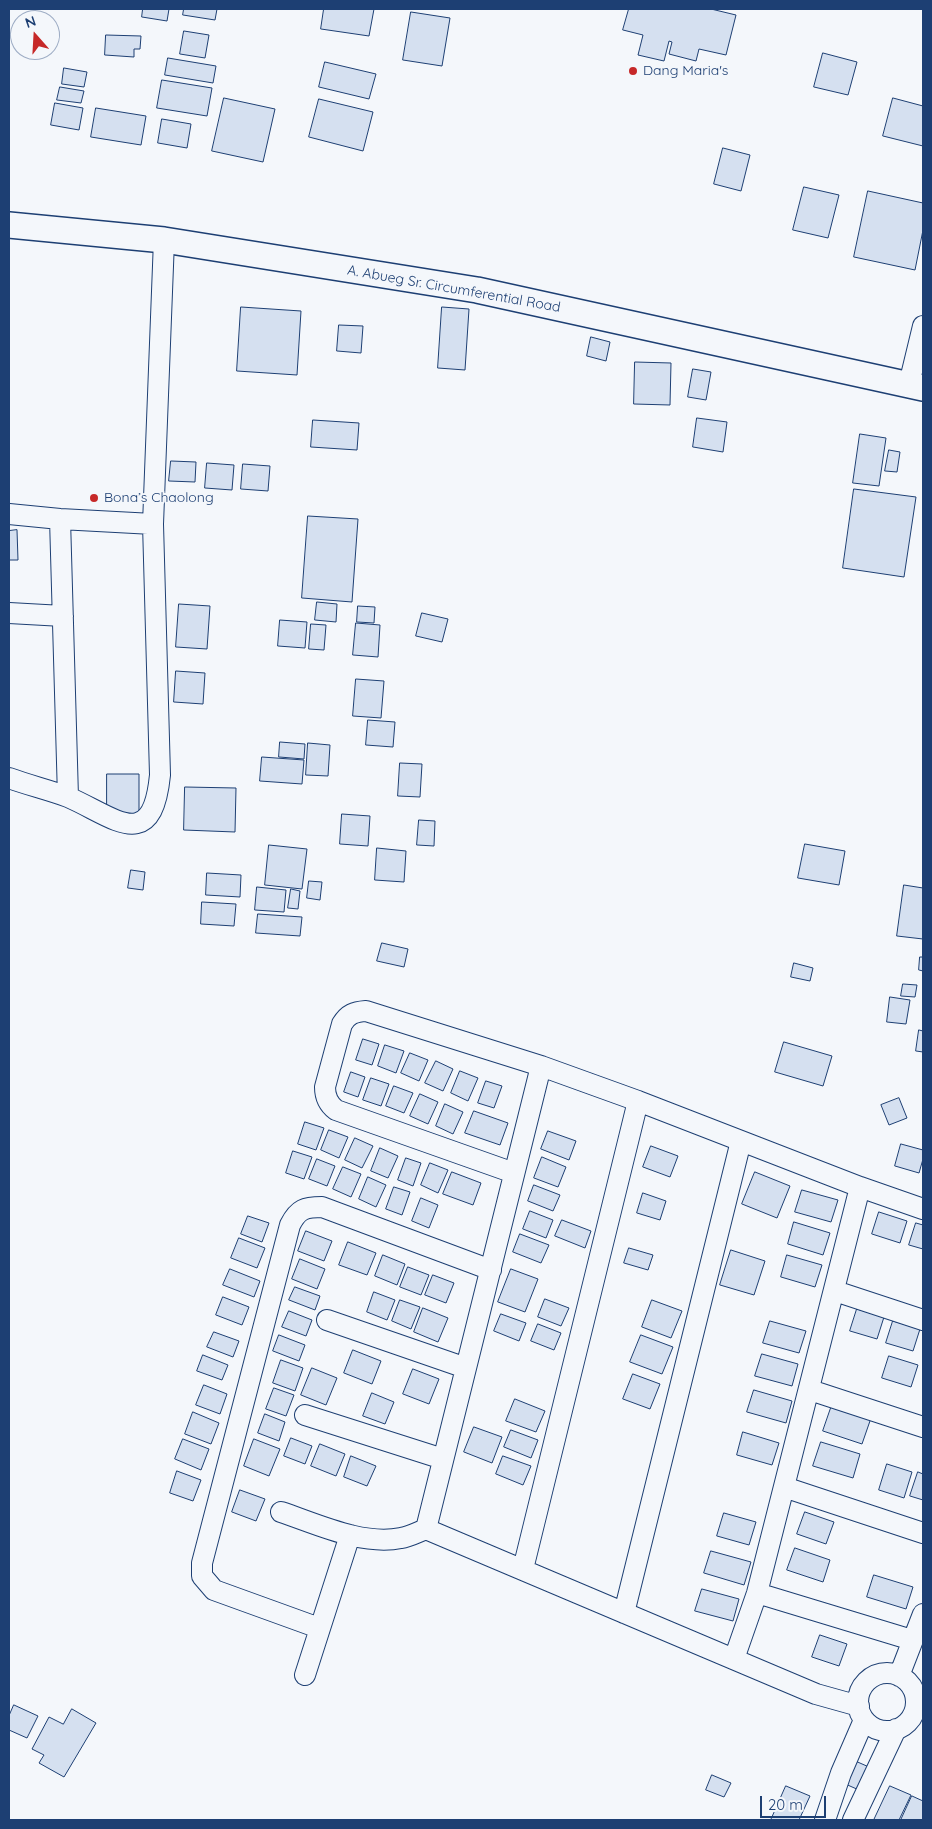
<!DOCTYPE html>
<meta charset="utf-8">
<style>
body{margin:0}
#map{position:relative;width:932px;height:1829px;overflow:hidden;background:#f4f7fb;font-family:Quicksand,sans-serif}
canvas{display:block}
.frame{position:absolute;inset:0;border:10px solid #1d3f73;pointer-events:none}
.north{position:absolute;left:10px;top:10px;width:50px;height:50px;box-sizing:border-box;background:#f4f7fb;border:1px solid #9eadc5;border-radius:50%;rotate:341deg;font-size:14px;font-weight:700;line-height:20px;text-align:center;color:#1d3f73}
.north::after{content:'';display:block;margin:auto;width:18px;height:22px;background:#c62828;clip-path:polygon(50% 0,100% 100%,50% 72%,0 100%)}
.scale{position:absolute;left:760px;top:1796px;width:66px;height:22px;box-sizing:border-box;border:2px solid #1d3f73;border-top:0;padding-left:6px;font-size:15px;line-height:18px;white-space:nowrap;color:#1d3f73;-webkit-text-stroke:4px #f4f7fb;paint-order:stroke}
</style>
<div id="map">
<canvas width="932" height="1829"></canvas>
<div class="frame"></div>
<div class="north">N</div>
<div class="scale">20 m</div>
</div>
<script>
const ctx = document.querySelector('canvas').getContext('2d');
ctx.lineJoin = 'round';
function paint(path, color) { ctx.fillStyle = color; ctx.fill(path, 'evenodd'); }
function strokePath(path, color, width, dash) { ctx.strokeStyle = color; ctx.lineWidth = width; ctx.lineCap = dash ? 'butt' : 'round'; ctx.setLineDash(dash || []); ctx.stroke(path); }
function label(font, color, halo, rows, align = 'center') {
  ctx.font = font + ' Quicksand,sans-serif'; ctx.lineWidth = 4; ctx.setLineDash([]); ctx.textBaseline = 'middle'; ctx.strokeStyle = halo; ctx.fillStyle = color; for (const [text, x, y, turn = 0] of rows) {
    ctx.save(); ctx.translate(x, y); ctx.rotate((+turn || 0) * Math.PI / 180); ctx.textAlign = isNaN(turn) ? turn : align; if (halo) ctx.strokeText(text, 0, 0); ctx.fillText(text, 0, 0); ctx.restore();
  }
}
const building = new Path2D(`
 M143 9H169L167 21 142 17Z
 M184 9H217L215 20 183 15Z
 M324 9H374L369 36 321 29Z
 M629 9H711L736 15 726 55 699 49 696 61 669 54 672 42 669 41 664 61 638 55 643 35 623 30Z
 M411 12 450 18 442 66 403 60Z
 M184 31 209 35 205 58 180 54Z
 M106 35 141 36 140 49H134V57L105 55Z
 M823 53 857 62 848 95 814 87Z
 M168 58 216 66 213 83 165 75Z
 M325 62 376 74 369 99 319 87Z
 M64 68 87 72 84 87 62 84Z
 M162 80 212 88 207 116 157 108Z
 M60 87 84 91 81 103 57 100Z
 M224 98 275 109 263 162 212 151Z
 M893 98 923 106V146L883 136Z
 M319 99 373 112 363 151 309 137Z
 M55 103 83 108 79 130 51 125Z
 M96 108 146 116 141 145 91 137Z
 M162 119 191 124 187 148 158 143Z
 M723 148 750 155 741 191 714 184Z
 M804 187 839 195 828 238 793 230Z
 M868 191 923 203V230L915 270 854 257Z
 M241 307 301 311 297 375 237 371Z
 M442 307 469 309 465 370 438 368Z
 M339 325 363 326 361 353 337 351Z
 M591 337 610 342 606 361 587 356Z
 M635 362 671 363 670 405 634 404Z
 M693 369 711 372 706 400 688 397Z
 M697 418 727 422 723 452 693 447Z
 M313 420 359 423 357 450 311 447Z
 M860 434 886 438 879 486 853 483Z
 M889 450 900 452 897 472 885 471Z
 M171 461 196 462 195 482 169 481Z
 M207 463 234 465 232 490 205 488Z
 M243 464 270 466 268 491 241 489Z
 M854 489 916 497 904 577 843 568Z
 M308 516 358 519 352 602 302 598Z
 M17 530 18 560H9V531Z
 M317 602 337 604 336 622 315 620Z
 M179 604 210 606 207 649 176 647Z
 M358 606 375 607 374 623 357 622Z
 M422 613 448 619 442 642 416 636Z
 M280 620 307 622 305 648 278 646Z
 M356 623 380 625 378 657 353 655Z
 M311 624 326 625 324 650 309 649Z
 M176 671 205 673 203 704 174 702Z
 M356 679 384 681 381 718 353 716Z
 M368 720 395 722 393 747 366 745Z
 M280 742 305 744 304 759 279 757Z
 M308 743 330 745 328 776 306 775Z
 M262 757 304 760 302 784 260 781Z
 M400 763 422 764 420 797 398 796Z
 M107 774H139V816H107Z
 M185 787 236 788 235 832 184 830Z
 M342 814 370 816 368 846 340 844Z
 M419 820 435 821 434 846 417 845Z
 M805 844 845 851 839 885 798 878Z
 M269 845 307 849 302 889 265 885Z
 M377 848 406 851 404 882 375 880Z
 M131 870 145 872 143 890 128 888Z
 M207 873 241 875 240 897 206 895Z
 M309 881 322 882 320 900 307 898Z
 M904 885 923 888V939L897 936Z
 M257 887 286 890 284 912 255 910Z
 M291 889 300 891 298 909 288 908Z
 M202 902 236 904 234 926 201 924Z
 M258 914 302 917 300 936 256 933Z
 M382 943 408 949 404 967 377 961Z
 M920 957H923V971L919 970Z
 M794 963 813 968 810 981 791 977Z
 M903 984 917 985 915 997 901 996Z
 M890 997 910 1000 906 1024 887 1022Z
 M919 1030 923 1031V1052L916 1051Z
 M363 1039 379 1044 372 1065 356 1060Z
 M784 1042 832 1056 823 1086 775 1072Z
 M385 1045 404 1051 396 1073 378 1066Z
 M410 1053 428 1060 419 1081 401 1073Z
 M436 1061 453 1069 443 1091 425 1083Z
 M460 1071 478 1078 468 1101 451 1093Z
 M351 1072 365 1077 358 1097 344 1092Z
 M371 1078 389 1084 381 1106 363 1100Z
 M486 1081 502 1086 494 1108 478 1103Z
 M394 1086 413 1093 404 1113 386 1106Z
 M420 1094 438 1102 428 1124 410 1116Z
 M899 1098 907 1118 889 1125 881 1105Z
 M445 1104 463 1112 453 1134 436 1126Z
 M474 1111 508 1123 500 1145 465 1133Z
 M305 1122 324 1128 316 1150 298 1144Z
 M329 1130 348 1137 339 1158 321 1150Z
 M548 1131 576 1141 569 1160 541 1149Z
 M355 1138 373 1146 362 1168 345 1160Z
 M901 1144 923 1150V1159L919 1173 895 1166Z
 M651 1146 678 1156 670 1177 643 1167Z
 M380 1148 398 1156 388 1178 371 1171Z
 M293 1151 312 1157 304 1179 286 1173Z
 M542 1157 566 1167 558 1187 534 1178Z
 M406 1158 421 1163 413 1186 398 1180Z
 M317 1159 335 1166 327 1186 309 1179Z
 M430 1163 448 1170 438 1193 421 1185Z
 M343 1167 361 1174 351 1197 333 1189Z
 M452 1172 481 1183 473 1205 443 1194Z
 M755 1172 790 1186 777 1218 742 1204Z
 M368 1177 386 1185 376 1207 359 1199Z
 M534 1185 560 1195 553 1211 528 1201Z
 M394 1187 410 1192 402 1215 386 1209Z
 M802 1190 838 1200 831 1222 795 1212Z
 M643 1193 666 1201 660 1220 637 1213Z
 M421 1198 438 1205 429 1228 412 1221Z
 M530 1211 553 1220 546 1238 523 1229Z
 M879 1212 907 1221 900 1243 872 1234Z
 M248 1216 269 1223 262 1242 241 1234Z
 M562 1220 591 1231 585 1248 555 1236Z
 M794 1222 830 1233 823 1255 788 1244Z
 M916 1223 923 1225V1249L909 1245Z
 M306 1231 332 1241 324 1261 298 1251Z
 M520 1234 549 1245 541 1263 513 1252Z
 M239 1238 265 1248 257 1268 231 1258Z
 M348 1242 376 1253 367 1275 339 1265Z
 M629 1248 653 1255 648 1270 624 1263Z
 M731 1250 765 1261 754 1295 720 1285Z
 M383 1255 405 1264 397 1285 375 1276Z
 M787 1255 822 1265 815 1287 781 1277Z
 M300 1259 325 1269 317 1289 292 1279Z
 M408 1267 429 1275 421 1295 400 1287Z
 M230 1269 260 1281 254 1297 223 1285Z
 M511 1269 538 1279 525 1312 498 1302Z
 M433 1275 454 1283 446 1303 425 1295Z
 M295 1287 320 1296 315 1310 289 1300Z
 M374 1292 395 1300 387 1320 367 1312Z
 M223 1297 249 1307 242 1325 216 1315Z
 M545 1299 569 1308 561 1326 538 1317Z
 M400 1300 420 1307 411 1329 392 1321Z
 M652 1300 682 1311 671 1338 642 1327Z
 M423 1308 448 1318 438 1342 414 1332Z
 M857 1309 884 1317 877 1339 850 1331Z
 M289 1311 312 1320 306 1336 282 1327Z
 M501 1314 526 1323 519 1341 494 1331Z
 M770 1321 806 1331 799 1353 763 1343Z
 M893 1321 920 1329 913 1351 886 1343Z
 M538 1324 561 1333 554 1350 531 1341Z
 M214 1332 239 1341 233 1357 207 1347Z
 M279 1335 305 1345 299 1361 273 1351Z
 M641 1335 673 1347 662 1374 630 1362Z
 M353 1350 381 1361 372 1384 344 1373Z
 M762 1354 798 1364 792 1386 755 1376Z
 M203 1355 228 1365 222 1380 197 1371Z
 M889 1356 918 1365 911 1387 882 1378Z
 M281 1360 303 1368 295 1391 273 1383Z
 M312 1368 337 1378 326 1405 301 1395Z
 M413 1369 439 1379 429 1404 403 1394Z
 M633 1374 660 1384 650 1409 623 1399Z
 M204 1385 227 1394 220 1414 196 1405Z
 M274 1388 294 1395 286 1416 266 1409Z
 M754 1390 792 1401 786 1423 747 1412Z
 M372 1393 394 1402 385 1424 363 1416Z
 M515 1399 545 1411 536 1432 506 1421Z
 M832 1405 871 1418 862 1444 823 1431Z
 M193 1412 219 1423 211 1444 185 1434Z
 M265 1414 285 1422 279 1441 258 1433Z
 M474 1427 502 1437 492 1463 464 1452Z
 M511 1430 538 1440 531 1458 504 1447Z
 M743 1432 779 1443 772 1465 737 1455Z
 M291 1438 312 1446 305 1464 284 1456Z
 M183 1439 209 1449 201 1470 175 1459Z
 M254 1439 280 1449 269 1476 244 1466Z
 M821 1442 860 1454 853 1478 813 1466Z
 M320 1444 345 1454 336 1476 311 1466Z
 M351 1456 376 1466 367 1486 344 1477Z
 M503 1456 531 1466 523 1485 496 1474Z
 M887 1464 912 1472 904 1498 879 1490Z
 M177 1471 201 1480 193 1501 170 1493Z
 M918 1472 923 1474V1500L910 1496Z
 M240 1490 265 1499 256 1521 232 1512Z
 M805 1512 834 1522 826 1544 797 1534Z
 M724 1513 756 1522 749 1545 717 1536Z
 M795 1548 830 1560 823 1582 787 1570Z
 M711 1551 751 1562 744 1585 704 1573Z
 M874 1575 913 1587 906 1609 867 1597Z
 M702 1589 739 1599 733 1621 695 1611Z
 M820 1635 847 1644 839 1666 812 1657Z
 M14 1705 38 1716 27 1738 9 1730V1716Z
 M72 1709 96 1723 64 1777 39 1763 44 1755 32 1749 49 1717 63 1724Z
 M853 1760 869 1767 859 1790 843 1783Z
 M712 1775 731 1783 724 1797 706 1790Z
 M786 1786 810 1796 799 1820H771Z
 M890 1786 911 1795 899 1820H874Z
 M912 1796 923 1801V1820H901Z`);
paint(building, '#d5e0f0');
strokePath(building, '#1d3f73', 1);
const minor = new Path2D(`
 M909 384 923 326
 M9 514 60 519 153 524
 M60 519 68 797
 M9 613 63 616
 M9 778C28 785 49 790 68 797 114 817 152 855 160 775L153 524 164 240
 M514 1173 336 1110C328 1104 325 1097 325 1087L342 1024C348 1014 354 1012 366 1011L541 1066 638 1101 860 1187 923 1209
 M835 1291 923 1320
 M327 1320 466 1368
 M810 1390 923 1427
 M305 1415 443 1459
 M784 1487 923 1533
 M281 1512C317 1524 363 1546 401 1538 409 1537 418 1532 426 1529L816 1694 859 1706
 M426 1529 541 1066
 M523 1569 638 1101
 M757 1593 912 1640
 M624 1613 741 1141
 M319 1628 214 1590 202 1576V1563L290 1225C298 1209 305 1207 322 1207L491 1270
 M734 1659 757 1593 860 1187
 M858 1702a29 29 0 1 1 58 0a29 29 0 1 1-58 0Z
 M305 1675 350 1535
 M899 1676 923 1614
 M825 1820 841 1773 864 1720
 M853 1820 896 1729`);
const tertiary = new Path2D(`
 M9 225 164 240 477 290 923 388`);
strokePath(minor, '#1d3f73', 22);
strokePath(tertiary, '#1d3f73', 28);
strokePath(minor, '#f4f7fb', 20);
strokePath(tertiary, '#f4f7fb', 25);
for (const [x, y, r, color] of [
 [633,71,5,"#c62828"],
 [94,498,5,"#c62828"]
]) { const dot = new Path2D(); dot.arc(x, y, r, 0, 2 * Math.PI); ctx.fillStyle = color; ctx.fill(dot); strokePath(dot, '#f4f7fb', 2); }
label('14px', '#1d3f73', '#f4f7fb', [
 ["Dang Maria's",643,71],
 ["Bona’s Chaolong",104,498]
], 'left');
label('14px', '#1d3f73', '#f4f7fb', [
 ["A. Abueg Sr. Circumferential Road",454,289,10]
]);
</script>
